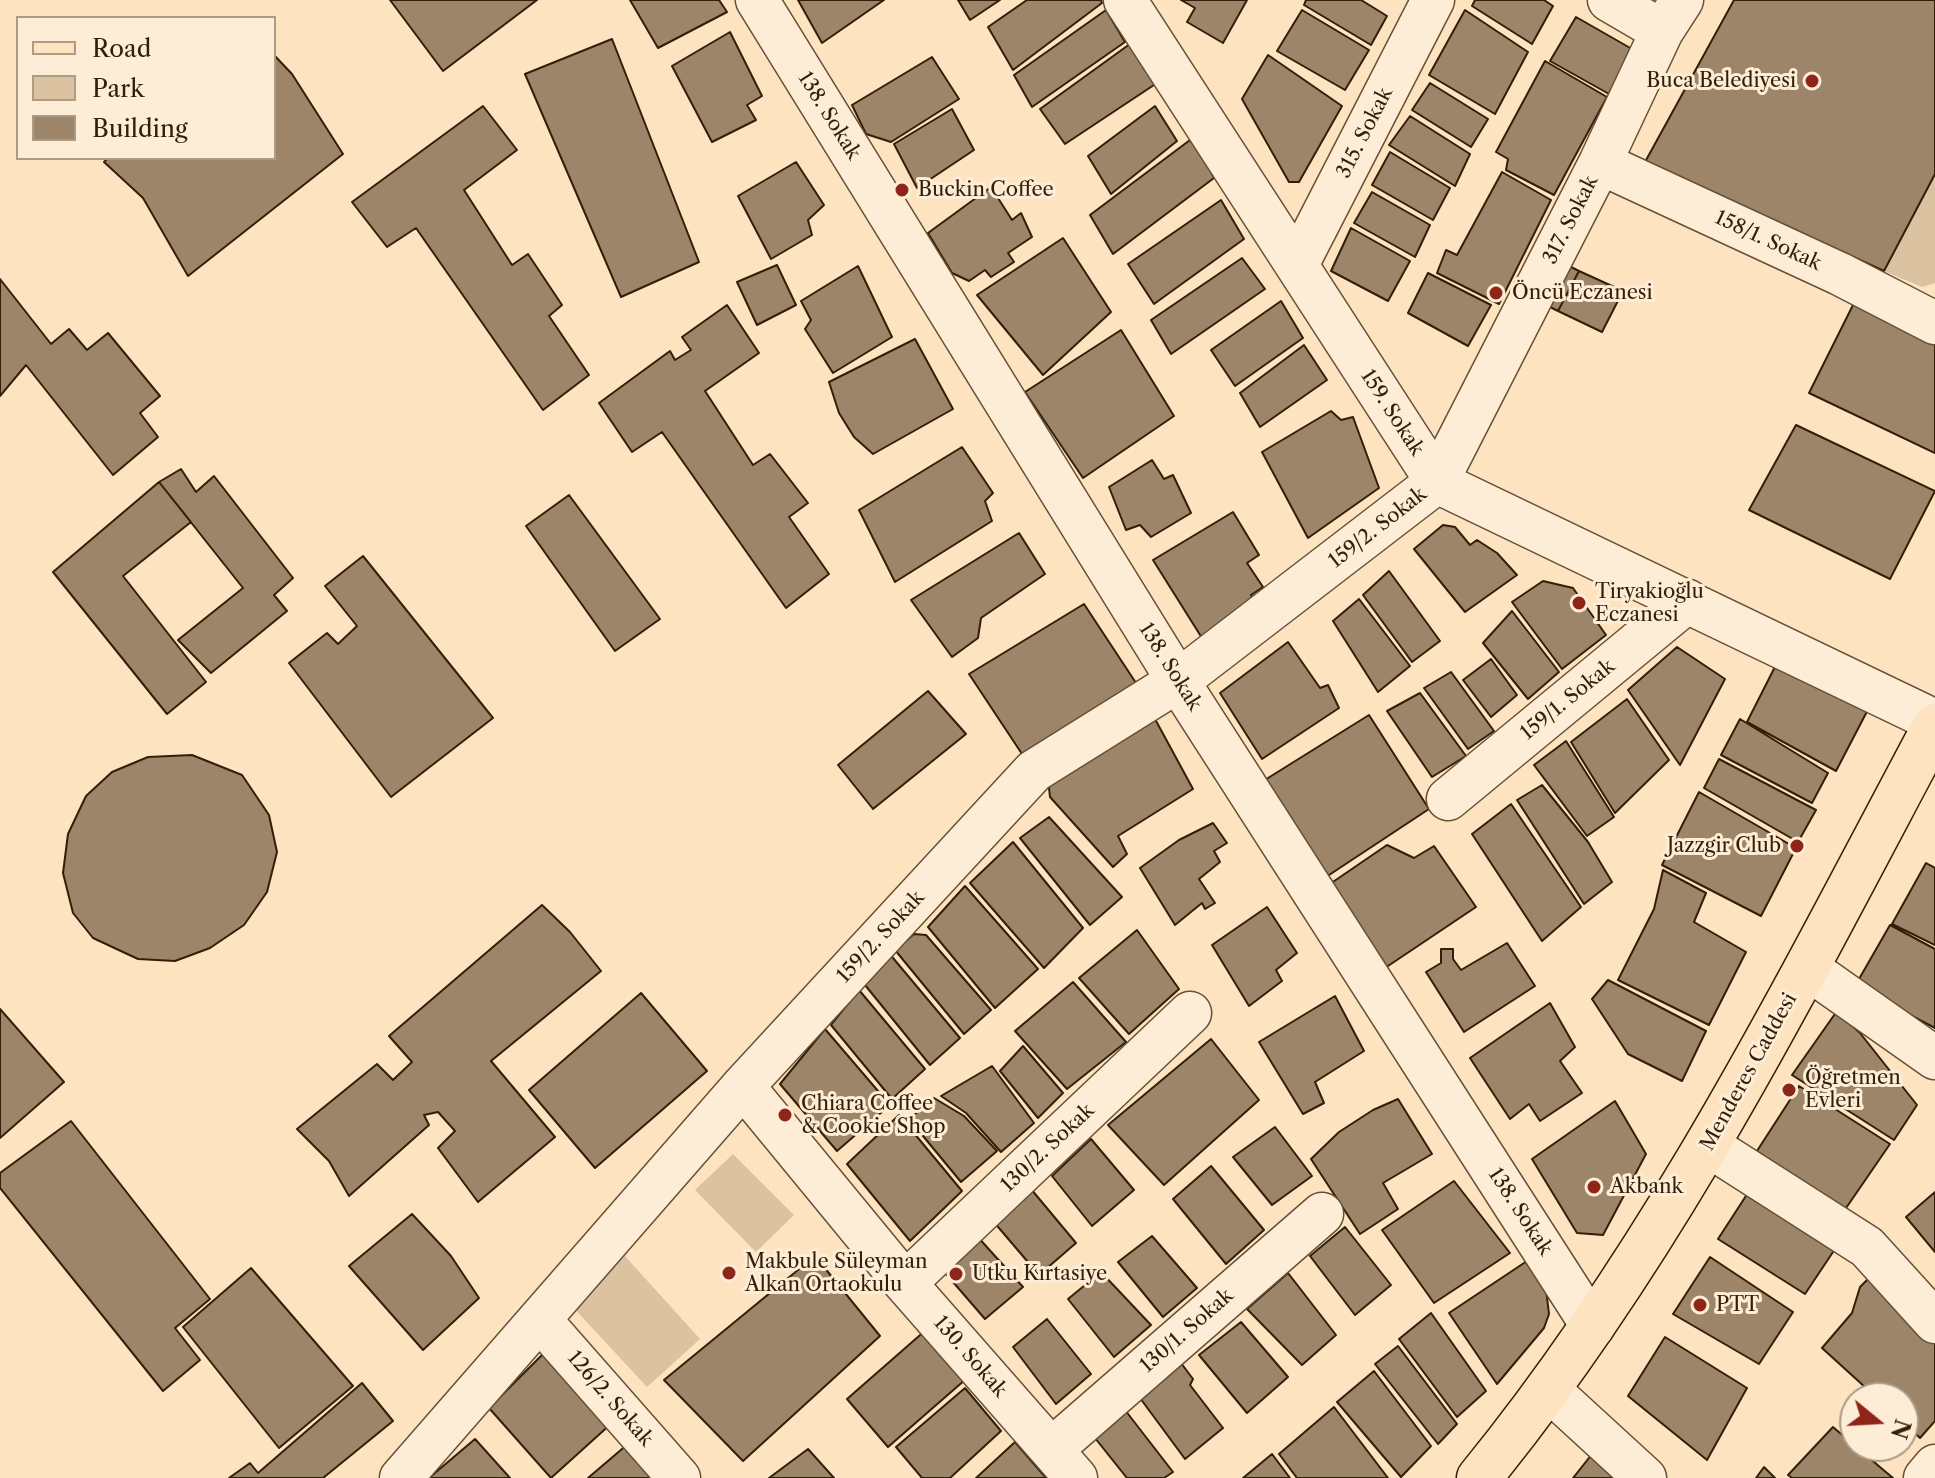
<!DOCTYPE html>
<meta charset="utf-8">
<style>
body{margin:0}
#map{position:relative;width:1935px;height:1478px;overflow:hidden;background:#fde3c0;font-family:"Libre Caslon Text",serif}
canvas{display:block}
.legend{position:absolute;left:16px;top:16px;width:260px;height:144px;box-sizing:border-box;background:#feedd6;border:2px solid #ad9b84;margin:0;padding:10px 14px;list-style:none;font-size:24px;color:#331f08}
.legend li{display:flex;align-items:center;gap:16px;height:40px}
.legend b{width:40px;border:2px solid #ad9b84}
.north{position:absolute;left:1839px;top:1382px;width:80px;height:80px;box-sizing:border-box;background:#feedd6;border:2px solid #ad9b84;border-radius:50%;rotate:108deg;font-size:22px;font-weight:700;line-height:32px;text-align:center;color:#331f08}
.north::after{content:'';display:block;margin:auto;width:28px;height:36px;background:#8f2418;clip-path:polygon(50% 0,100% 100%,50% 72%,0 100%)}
</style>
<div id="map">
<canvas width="1935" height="1478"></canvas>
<ul class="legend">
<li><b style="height:10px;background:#fde3c0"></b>Road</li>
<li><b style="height:22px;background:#dbc2a1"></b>Park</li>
<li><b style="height:22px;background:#9c8568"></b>Building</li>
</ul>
<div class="north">N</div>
</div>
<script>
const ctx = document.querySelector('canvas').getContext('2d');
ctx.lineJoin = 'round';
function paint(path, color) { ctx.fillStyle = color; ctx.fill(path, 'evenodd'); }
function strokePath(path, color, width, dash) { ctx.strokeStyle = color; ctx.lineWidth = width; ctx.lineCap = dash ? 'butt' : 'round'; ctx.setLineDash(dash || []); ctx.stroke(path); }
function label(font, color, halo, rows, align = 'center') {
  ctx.font = font + ' "Libre Caslon Text",serif'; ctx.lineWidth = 6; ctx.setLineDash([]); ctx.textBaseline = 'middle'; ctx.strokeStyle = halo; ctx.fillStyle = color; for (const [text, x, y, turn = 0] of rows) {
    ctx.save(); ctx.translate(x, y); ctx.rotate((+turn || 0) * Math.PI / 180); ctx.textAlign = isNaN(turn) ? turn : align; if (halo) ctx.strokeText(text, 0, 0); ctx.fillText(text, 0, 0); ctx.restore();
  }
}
paint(new Path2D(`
 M1935 174V283L1922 287 1884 271Z
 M733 1154 794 1215 756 1252 695 1190Z
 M624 1255 700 1339 647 1387 570 1304Z`), '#dbc2a1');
const building = new Path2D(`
 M390 0H537L443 71Z
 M630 0H719L727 12 658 48Z
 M798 0H884L822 43Z
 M958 0H1000L970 20Z
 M1027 0H1101L1102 3 1013 70 988 27Z
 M1181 0H1247L1223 43 1187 22 1195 8Z
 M1306 0H1361L1387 16 1371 45 1304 5Z
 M1475 0H1544L1553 6 1532 44 1472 6Z
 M1734 0H1935V174L1884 271 1645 162Z
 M1106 10 1125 42 1032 107 1014 75Z
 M1302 10 1369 50 1345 90 1277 51Z
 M1465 10 1528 52 1495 114 1429 75Z
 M1576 17 1632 49 1609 94 1550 61Z
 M730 32 762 96 747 105 756 120 712 142 672 66Z
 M612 39 699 262 621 297 525 74Z
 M1134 41 1163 79 1065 144 1040 109Z
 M274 55 292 74 343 154 188 276 143 198 104 162 108 158H274Z
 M1268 55 1342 106 1299 182H1289L1242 99Z
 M932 57 959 99 891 142 866 134 852 105Z
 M1545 61 1607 97 1554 195 1506 170 1508 159 1496 152Z
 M1430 83 1488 119 1471 147 1412 110Z
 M483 106 517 150 464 190 512 265 528 254 562 305 549 316 589 375 543 410 416 228 387 247 352 202Z
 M1155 106 1177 141 1111 194 1088 156Z
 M952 109 974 150 917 188 894 144Z
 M1410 116 1470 154 1455 186 1389 145Z
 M1194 137 1214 178 1113 254 1090 215Z
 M1390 152 1450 188 1433 220 1372 185Z
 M796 162 824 205 808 220 812 235 771 259 738 196Z
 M1502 172 1551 200 1499 304 1437 273 1446 250 1457 255Z
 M991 187 1012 220 1021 213 1032 237 1008 253 1014 262 991 277 985 270 969 281 952 273 928 233Z
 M1372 192 1430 225 1415 257 1354 223Z
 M1221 200 1244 239 1154 304 1128 264Z
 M1351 228 1410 261 1388 301 1331 271Z
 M1063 238 1111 312 1043 375 977 295Z
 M1242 258 1265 289 1171 354 1151 320Z
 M1563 263 1579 271 1558 311 1540 302Z
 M777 265 796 305 757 325 737 282Z
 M858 266 892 337 833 373 805 329 811 320 801 301Z
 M1579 271 1623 291 1602 332 1558 311Z
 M1428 273 1491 305 1468 346 1408 313Z
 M0 279 51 344 69 329 87 350 108 333 160 396 140 413 158 437 113 475 26 365 0 396Z
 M1281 301 1303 338 1235 386 1211 350Z
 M1854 303 1935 343V453L1809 393Z
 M727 305 759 353 705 391 753 465 770 454 808 503 789 517 829 574 786 608 662 432 632 452 599 403 670 351 675 360 691 350 682 337Z
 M1121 330 1174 416 1083 478 1025 392Z
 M915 339 953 409 873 454 854 437 839 413 829 382Z
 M1304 345 1327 380 1260 427 1240 393Z
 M1331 411 1341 420 1353 417 1379 488 1308 538 1262 452Z
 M1796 425 1935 491 1890 579 1749 510Z
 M962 447 993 493 985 501 992 521 895 582 859 510Z
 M1152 460 1164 479 1173 475 1191 513 1151 537 1140 525 1126 530 1109 487Z
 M181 469 196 492 214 476 293 578 274 595 287 611 211 673 178 640 243 588 159 482Z
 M159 482 191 522 123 576 206 682 167 714 53 572Z
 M569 495 660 619 615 651 526 526Z
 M1233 512 1259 555 1247 563 1263 587 1251 595 1260 611 1207 646 1153 560Z
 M1443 525 1455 527 1470 545 1477 540 1497 553 1517 575 1465 612 1414 549Z
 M1019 533 1045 574 981 618 978 638 952 657 911 600Z
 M363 556 493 718 391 797 289 663 327 633 338 644 357 626 325 586Z
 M1389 571 1440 641 1412 662 1363 595Z
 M1543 581 1573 588 1606 635 1562 669 1512 602Z
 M1359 599 1410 666 1378 692 1333 621Z
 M1084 604 1138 686 1024 757 969 674Z
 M1512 611 1559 672 1528 699 1483 643Z
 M1288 642 1320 688 1328 685 1339 708 1262 759 1220 693Z
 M1677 647 1725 679 1680 765 1628 690Z
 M1782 653 1874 698 1836 771 1747 722Z
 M1491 659 1517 695 1491 717 1463 680Z
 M1451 672 1494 731 1468 749 1424 688Z
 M928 691 966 734 873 809 838 765Z
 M1420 693 1466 756 1432 777 1387 711Z
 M1627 699 1669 760 1615 813 1571 742Z
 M1369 715 1429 809 1323 879 1260 783Z
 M1155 719 1193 789 1118 836 1127 854 1113 867 1050 797 1048 779Z
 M1740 719 1828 773 1812 803 1721 755Z
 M1566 741 1614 817 1587 836 1534 765Z
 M192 755 242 775 269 815 277 852 267 892 244 925 210 948 175 961 138 959 93 938 73 913 63 873 68 834 86 796 112 772 148 757Z
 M1719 759 1816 810 1798 842 1704 788Z
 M1542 785 1588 842 1612 882 1584 904 1517 800Z
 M1699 792 1796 848 1761 916 1662 865Z
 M1511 804 1581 907 1542 941 1472 834Z
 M1049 817 1122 897 1090 925 1020 838Z
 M1213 823 1227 843 1214 851 1220 862 1199 879 1215 903 1205 909 1202 903 1175 925 1140 868 1179 840Z
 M1013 842 1083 928 1044 968 970 883Z
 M1387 845 1414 858 1434 846 1476 907 1385 968 1327 886Z
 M1926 863 1935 868V945L1892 924Z
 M1663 870 1706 893 1694 922 1746 952 1709 1025 1618 980 1654 909Z
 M965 886 1038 969 995 1008 928 927Z
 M542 905 570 932 601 971 491 1061 555 1137 478 1202 438 1148 455 1131 438 1112 424 1115 429 1125 349 1196 329 1161 297 1129 377 1064 393 1080 412 1062 389 1036Z
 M1267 907 1297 953 1276 970 1282 981 1249 1006 1212 945Z
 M1890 925 1935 949V1028L1855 986Z
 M1137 930 1179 989 1129 1034 1079 978Z
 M914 934 926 935 991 1010 964 1034 895 950Z
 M1507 943 1535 986 1464 1032 1426 972 1441 963V949H1453V959L1461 970Z
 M888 952 960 1038 930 1065 865 985Z
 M1608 980 1706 1031 1682 1081 1628 1054 1592 999Z
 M1073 982 1126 1042 1067 1089 1015 1031Z
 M859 990 925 1069 892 1099 831 1025Z
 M641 993 707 1071 595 1168 529 1090Z
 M1335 996 1364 1051 1315 1082 1324 1103 1303 1114 1259 1042Z
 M1550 1003 1575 1047 1560 1061 1582 1093 1540 1121 1529 1104 1510 1119 1470 1058Z
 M0 1009 64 1082 0 1138Z
 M1837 1011 1860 1033 1917 1105 1894 1140 1792 1075Z
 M825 1029 890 1105 837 1151 780 1084Z
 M1211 1039 1259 1100 1164 1185 1108 1125Z
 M1023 1046 1063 1093 1038 1118 1000 1071Z
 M992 1066 1034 1123 1001 1152 966 1113 941 1096Z
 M1799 1086 1890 1144 1844 1211 1755 1154Z
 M934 1098 964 1116 997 1151 961 1182 909 1119Z
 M1398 1099 1432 1154 1383 1183 1398 1209 1360 1234 1311 1159 1339 1132 1373 1110Z
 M1615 1101 1646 1154 1603 1235 1577 1233 1532 1159Z
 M899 1115 962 1191 910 1241 847 1164Z
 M71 1121 210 1299 175 1328 200 1360 163 1391 0 1188V1173Z
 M1275 1127 1312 1176 1272 1205 1233 1157Z
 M1091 1139 1134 1190 1092 1226 1052 1176Z
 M1211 1166 1264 1230 1226 1264 1173 1199Z
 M1454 1181 1510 1253 1434 1303 1382 1230Z
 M1755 1182 1841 1240 1805 1294 1718 1239Z
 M1031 1189 1076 1243 1039 1275 993 1221Z
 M1935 1192V1252L1906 1217Z
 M412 1214 451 1256 479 1298 423 1350 349 1266Z
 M1345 1227 1391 1285 1355 1315 1310 1256Z
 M976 1235 1023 1287 985 1319 940 1267Z
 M1152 1236 1197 1288 1163 1317 1118 1262Z
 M815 1256 880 1336 743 1461 664 1380Z
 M1710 1257 1793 1312 1759 1364 1673 1314Z
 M1527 1261 1546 1289 1549 1314 1544 1328 1497 1384 1449 1313Z
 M251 1268 353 1386 279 1448 183 1327Z
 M1101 1272 1151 1325 1114 1357 1068 1299Z
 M1288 1273 1336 1335 1302 1365 1247 1309Z
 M1874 1273 1935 1341V1421L1920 1438 1903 1422V1398H1877L1822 1348 1852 1313 1860 1287Z
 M1431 1313 1486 1391 1457 1417 1399 1339Z
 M1047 1319 1091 1374 1056 1404 1013 1347Z
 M1241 1322 1288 1377 1247 1413 1199 1355Z
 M927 1329 966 1379 888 1447 847 1399Z
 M1665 1337 1747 1388 1707 1460 1628 1396Z
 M1398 1346 1457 1424 1438 1444 1375 1364Z
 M548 1349 613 1422 551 1478 489 1408Z
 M1181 1363 1193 1379 1190 1385 1223 1428 1185 1459 1140 1398Z
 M1374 1371 1431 1446 1401 1477 1337 1402Z
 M362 1383 393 1421 323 1478H229L250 1463 258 1473Z
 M965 1388 1001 1431 950 1478H922L896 1447Z
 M1334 1407 1388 1478H1297L1279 1454Z
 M1125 1410 1173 1472 1164 1478H1127L1095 1438Z
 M1833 1427 1855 1446 1893 1478H1792L1788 1475Z
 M475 1439 510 1478H429Z
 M1015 1442 1046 1478H976Z
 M629 1443 659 1478H588Z
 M1600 1444 1636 1478H1573Z
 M808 1449 834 1478H769Z
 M1272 1454 1290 1478H1243Z
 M1764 1467 1775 1478H1756Z`);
paint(building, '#9c8568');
strokePath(building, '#331f08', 2);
const minor = new Path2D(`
 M757 0 1178 681 1593 1327
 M1125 0 1437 482 1935 721
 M1609 0 1662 31
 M1600 163 1840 274 1935 323
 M1297 265 1433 0
 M1448 799 1688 601
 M1807 968 1935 1058
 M743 1086 905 1283 1076 1478
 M1709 1146 1867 1247 1935 1322
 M905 1283 1190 1013
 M541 1321 679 1478
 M1549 1390 1645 1478
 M1052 1449 1322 1214
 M401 1478 743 1086 1034 771 1178 681 1437 482 1600 163 1662 31 1682 0
 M1925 1478 1935 1466`);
const major = new Path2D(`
 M1479 1478C1666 1249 1797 985 1935 726`);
strokePath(minor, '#665036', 45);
strokePath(major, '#331f08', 47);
strokePath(minor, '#feedd6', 42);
strokePath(major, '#fde3c0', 44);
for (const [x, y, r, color] of [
 [1812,81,8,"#8f2418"],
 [902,190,8,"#8f2418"],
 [1496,293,8,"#8f2418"],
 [1579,603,8,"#8f2418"],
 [1797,846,8,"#8f2418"],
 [1789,1090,8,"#8f2418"],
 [785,1115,8,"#8f2418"],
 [1594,1187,8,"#8f2418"],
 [729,1273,8,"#8f2418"],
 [956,1274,8,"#8f2418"],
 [1700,1305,8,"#8f2418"]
]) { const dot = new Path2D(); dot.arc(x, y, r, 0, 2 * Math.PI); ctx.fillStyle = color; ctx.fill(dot); strokePath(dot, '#feedd6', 3); }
label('20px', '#331f08', '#feedd6', [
 ["Buca Belediyesi",1796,81,"right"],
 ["Buckin Coffee",918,190],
 ["Öncü Eczanesi",1512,293],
 ["Tiryakioğlu",1595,592],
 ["Eczanesi",1595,615],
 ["Jazzgir Club",1781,846,"right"],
 ["Öğretmen",1805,1078],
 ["Evleri",1805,1101],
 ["Chiara Coffee",801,1104],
 ["& Cookie Shop",801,1127],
 ["Akbank",1610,1187],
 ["Makbule Süleyman",745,1262],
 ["Alkan Ortaokulu",745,1285],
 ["Utku Kırtasiye",972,1274],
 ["PTT",1716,1305]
], 'left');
label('20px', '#331f08', '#feedd6', [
 ["138. Sokak",829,116,58],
 ["315. Sokak",1365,133,-63],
 ["317. Sokak",1571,220,-63],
 ["158/1. Sokak",1768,241,25],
 ["159. Sokak",1392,413,57],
 ["159/2. Sokak",1378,528,-38],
 ["138. Sokak",1170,667,58],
 ["159/1. Sokak",1568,700,-39],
 ["159/2. Sokak",881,937,-47],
 ["Menderes Caddesi",1749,1072,-61],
 ["130/2. Sokak",1048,1148,-43],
 ["138. Sokak",1520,1212,57],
 ["130/1. Sokak",1187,1331,-41],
 ["130. Sokak",970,1357,49],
 ["126/2. Sokak",610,1399,49]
]);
</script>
